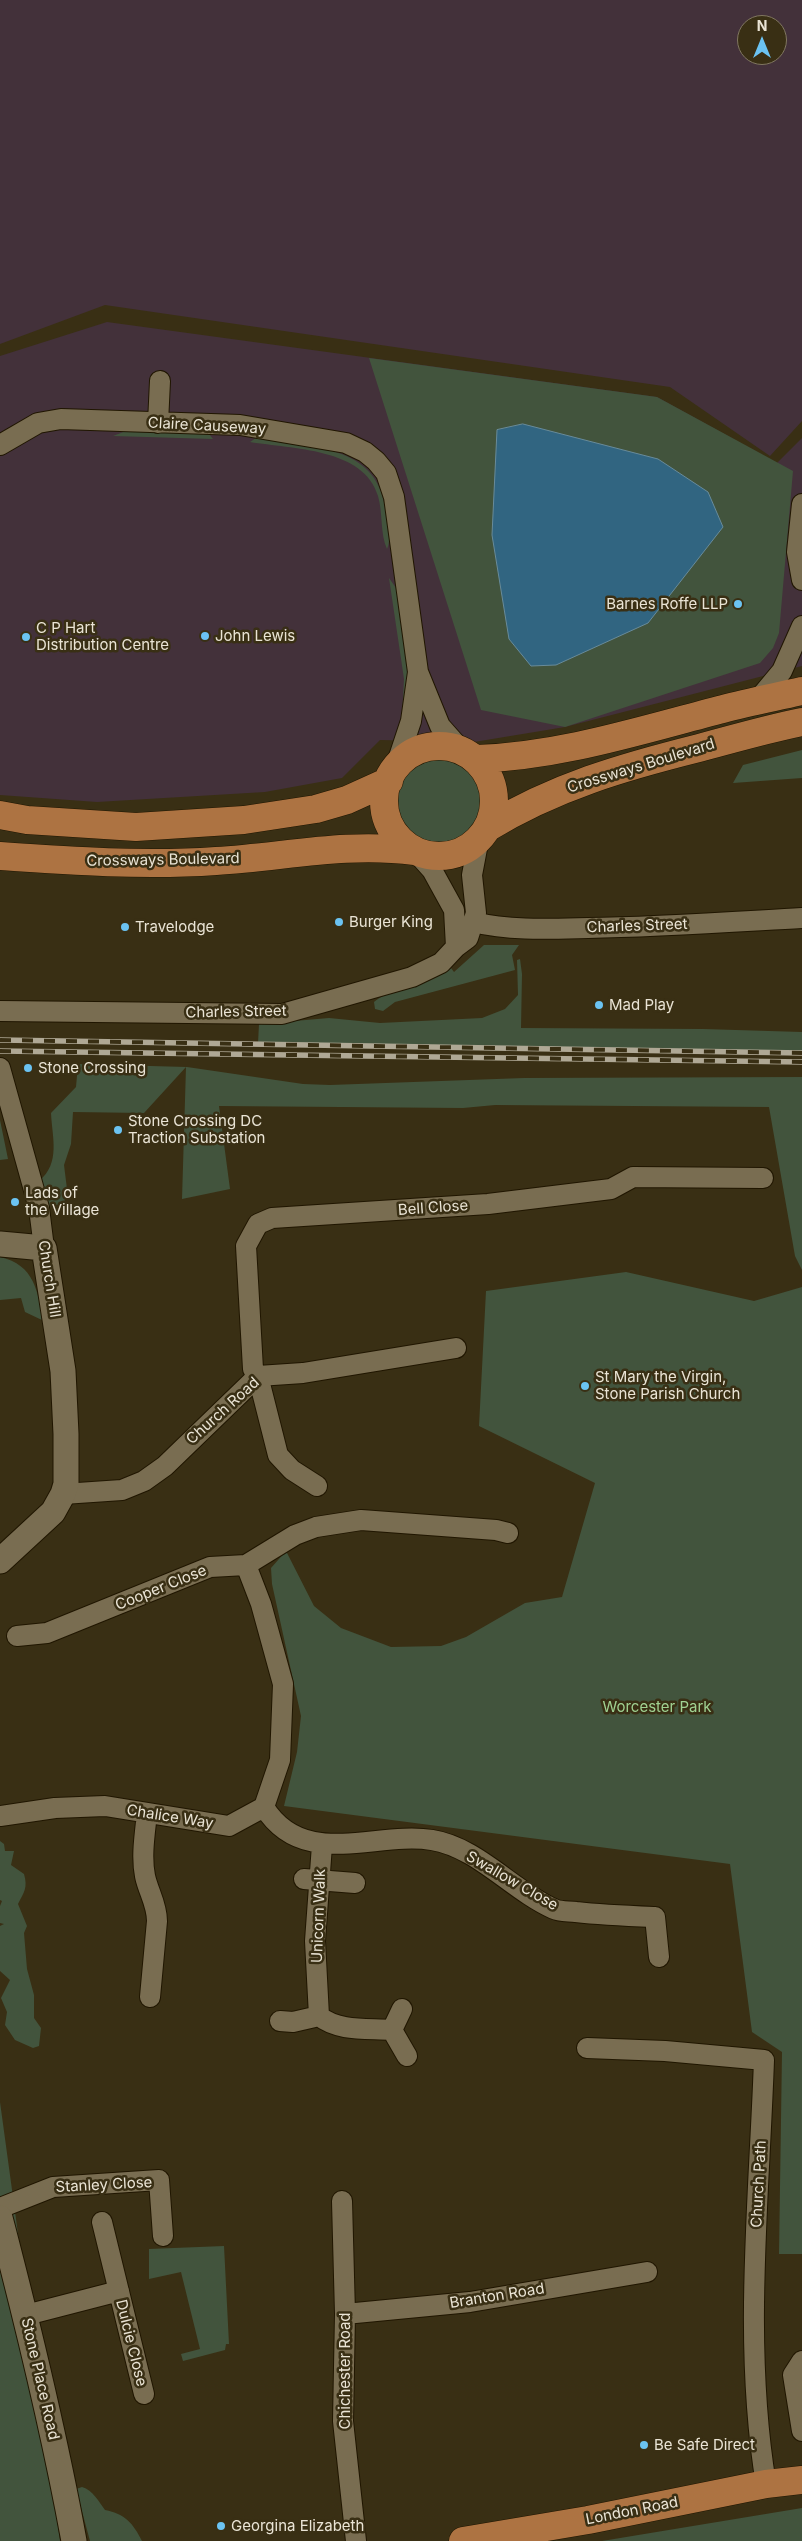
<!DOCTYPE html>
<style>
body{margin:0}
#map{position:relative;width:802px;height:2541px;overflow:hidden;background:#392f14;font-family:Inter,sans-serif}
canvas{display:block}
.north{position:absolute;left:737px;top:15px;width:50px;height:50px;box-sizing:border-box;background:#392f14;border:1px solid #807761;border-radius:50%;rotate:0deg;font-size:14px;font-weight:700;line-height:20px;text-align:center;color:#eae4d5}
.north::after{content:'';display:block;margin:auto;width:18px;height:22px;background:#6bc3f2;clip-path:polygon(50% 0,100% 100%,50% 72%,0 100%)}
</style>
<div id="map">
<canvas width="802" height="2541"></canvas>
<div class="north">N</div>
</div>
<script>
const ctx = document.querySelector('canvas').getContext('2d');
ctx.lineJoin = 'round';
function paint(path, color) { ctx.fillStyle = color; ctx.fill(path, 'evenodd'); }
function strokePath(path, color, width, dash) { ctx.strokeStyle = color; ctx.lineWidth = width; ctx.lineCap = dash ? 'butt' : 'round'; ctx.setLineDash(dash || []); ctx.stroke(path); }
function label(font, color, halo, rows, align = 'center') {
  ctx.font = font + ' Inter,sans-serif'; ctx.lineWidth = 5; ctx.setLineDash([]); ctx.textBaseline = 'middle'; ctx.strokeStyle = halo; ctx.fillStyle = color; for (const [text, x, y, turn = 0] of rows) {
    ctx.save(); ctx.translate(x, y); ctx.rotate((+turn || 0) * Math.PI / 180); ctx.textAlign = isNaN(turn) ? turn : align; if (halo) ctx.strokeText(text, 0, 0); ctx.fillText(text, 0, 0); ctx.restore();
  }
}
paint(new Path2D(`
 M0 0H802V421L770 456 670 387 105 305 0 344ZM747 25H777V55H747Z
 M107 322 657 397 777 463 802 438V666L565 727 474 742 380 740 342 778 265 792 97 802 0 795V356Z`), '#43313a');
paint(new Path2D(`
 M369 358 657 397 793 471 779 633 773 648 760 663 565 727 481 710Z
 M126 431 209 434 213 439 113 436Z
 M256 438H268C320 449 378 447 386 512 387 523 392 539 387 549 380 534 383 513 378 496 364 448 292 449 250 442Z
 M389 578 396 588 409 674 402 719 404 679Z
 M802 750V778L733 783 743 765Z
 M398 801a42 42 0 1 1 84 0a42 42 0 1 1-84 0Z
 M484 945H519L512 955 515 970 395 1002 383 1011 375 1009 374 1002C388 989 429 983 451 968L454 972Z
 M520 959 522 974 521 1028 703 1029 802 1032V1051L258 1043 259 1024 329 1018 380 1023 482 1018 505 1009 518 995 517 960Z
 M78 1064 187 1067 303 1084 330 1085 524 1078 802 1077V1270L795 1256 769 1107 495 1105 463 1108 219 1106 230 1189 182 1199 186 1067 144 1113 73 1112 71 1144 64 1165 67 1189 64 1204 45 1207 39 1181C61 1163 52 1137 51 1113L76 1087Z
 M0 1120 8 1159 0 1160Z
 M0 1257C35 1265 37 1291 44 1321L25 1312 21 1298 0 1300Z
 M626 1272 754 1301 802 1287V2254H779L782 2052 752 2032 730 1864 284 1806 297 1752 301 1716 272 1584 271 1568 286 1551 314 1606 341 1628 391 1647 441 1646 466 1637 525 1603 562 1597 595 1483 479 1426 486 1291Z
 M0 1841 4 1844 5 1851H14L11 1865 24 1874C28 1888 24 1892 18 1904L27 1926 24 1933 27 1969 34 1995V2018L41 2028 39 2046 33 2048 15 2040 5 2025 7 2012 1 1998 10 1980 0 1971V1926L4 1924 0 1923V1906L2 1901 0 1900Z
 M0 2102 60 2541H0Z
 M224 2246 229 2344H226L225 2350 183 2361 181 2354 200 2349 181 2272 149 2279V2249Z
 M82 2487C93 2490 99 2502 105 2510 125 2514 133 2523 142 2541H90L76 2489Z
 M802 2508V2541H602Z`), '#42543d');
const water = new Path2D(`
 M523 424 658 459 708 492 723 527 648 623 556 665 531 666 509 639 492 535 497 430Z`);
paint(water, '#316581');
strokePath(water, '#688b9a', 1);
const minor = new Path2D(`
 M158 423 160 381
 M0 445 38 423 61 419 240 425 346 443 365 452 376 461 386 473 394 497 418 672 440 726 463 752
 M802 504 797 552 802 580
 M757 701 782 671 802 626
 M395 769 411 721 418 672
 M415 851 432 870 454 910 456 947
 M473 922C511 931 549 929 588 928 659 927 731 922 802 918
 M0 1011 282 1014 412 977 441 963 456 947 468 938 476 913 472 875 479 838
 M0 1068 39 1208 44 1248
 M317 1486 292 1470 278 1455 258 1376 253 1369 246 1246 258 1224 272 1218 488 1204 611 1189 633 1177 763 1178
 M63 1494 122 1490 144 1481 165 1466 258 1376 303 1373 456 1348
 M17 1636 47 1633 210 1567 246 1565 295 1535 316 1527 361 1520 496 1530 508 1533
 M264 1807C303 1870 375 1831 432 1840 477 1847 513 1891 554 1909 560 1912 569 1911 576 1912 602 1915 629 1916 655 1917L659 1957
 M147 1813C145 1833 141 1856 145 1876 148 1891 157 1904 157 1921L150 1997
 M0 1816 55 1808 105 1806 229 1826 264 1807 280 1760 283 1684 261 1604 246 1565
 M304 1879 355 1883
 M319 2016 315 1941 322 1845
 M319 2016C339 2032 368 2028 392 2030L402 2009
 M280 2021 293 2022 319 2016
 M392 2030 407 2056
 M587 2048 665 2051 764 2060C759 2201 743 2345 766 2484
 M342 2201 345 2314 343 2421 356 2541
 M0 2208 53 2187 159 2180 163 2236
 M102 2222 144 2394
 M345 2314 470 2302 647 2272
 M26 2315 119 2291
 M802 2361 793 2375 802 2431`);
const tertiary = new Path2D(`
 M0 1244 44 1248 63 1371 66 1434V1484L63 1494 53 1512 0 1561
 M0 2218C28 2325 54 2432 74 2541`);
const primary = new Path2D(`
 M384 801a55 55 0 1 1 110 0a55 55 0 1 1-110 0Z
 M476 759C562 756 641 730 723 709 749 702 776 697 802 691
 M0 815 27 820 136 827 244 820 316 809 347 800 389 781
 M487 828C554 787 623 767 699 748 733 739 767 729 802 722
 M0 856C72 861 144 866 216 861 285 857 344 842 415 851
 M463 2541 588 2520 766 2484 802 2480`);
strokePath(minor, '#201600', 22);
strokePath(tertiary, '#201600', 27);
strokePath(primary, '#201600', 29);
strokePath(minor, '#796d51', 20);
strokePath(tertiary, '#796d51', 25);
strokePath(primary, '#ad7342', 28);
const rail = new Path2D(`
 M0 1040 802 1053
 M0 1051 802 1062`);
strokePath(rail, '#afa895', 5.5);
strokePath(rail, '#392f14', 4, [11]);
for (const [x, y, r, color] of [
 [738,604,5,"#6bc3f2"],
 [205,636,5,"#6bc3f2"],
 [26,637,5,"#6bc3f2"],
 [339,922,5,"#6bc3f2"],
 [125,927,5,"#6bc3f2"],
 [599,1005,5,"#6bc3f2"],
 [28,1068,5,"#6bc3f2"],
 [118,1130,5,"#6bc3f2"],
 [15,1202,5,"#6bc3f2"],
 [585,1386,5,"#6bc3f2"],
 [644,2445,5,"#6bc3f2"],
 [221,2526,5,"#6bc3f2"]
]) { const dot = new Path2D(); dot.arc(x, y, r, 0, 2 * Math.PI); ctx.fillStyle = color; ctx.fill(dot); strokePath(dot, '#392f14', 2); }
label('15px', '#eae4d5', '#392f14', [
 ["Claire Causeway",207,426,3],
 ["Crossways Boulevard",641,766,-17],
 ["Crossways Boulevard",163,860,-1],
 ["Charles Street",637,926,-2],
 ["Charles Street",236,1012,-1],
 ["Bell Close",433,1208,-4],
 ["Church Hill",49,1279,81],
 ["Church Road",223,1411,-42],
 ["Cooper Close",161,1588,-22],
 ["Chalice Way",170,1817,9],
 ["Swallow Close",512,1881,30],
 ["Unicorn Walk",319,1916,-88],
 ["Church Path",759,2184,-87],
 ["Stanley Close",104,2185,-3],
 ["Branton Road",497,2296,-9],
 ["Dulcie Close",131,2343,76],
 ["Chichester Road",345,2371,-90],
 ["Stone Place Road",40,2379,77],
 ["London Road",632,2511,-11]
]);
label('15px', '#eae4d5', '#392f14', [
 ["Barnes Roffe LLP",728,604,"right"],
 ["C P Hart",36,628],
 ["Distribution Centre",36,645],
 ["John Lewis",215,636],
 ["Burger King",349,922],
 ["Travelodge",135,927],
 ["Mad Play",609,1005],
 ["Stone Crossing",38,1068],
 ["Stone Crossing DC",128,1121],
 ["Traction Substation",128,1138],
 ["Lads of",25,1193],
 ["the Village",25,1210],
 ["St Mary the Virgin,",595,1377],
 ["Stone Parish Church",595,1394],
 ["Be Safe Direct",654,2445],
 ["Georgina Elizabeth",231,2526]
], 'left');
label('15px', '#a0d292', '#392f14', [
 ["Worcester Park",657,1707]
]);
</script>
